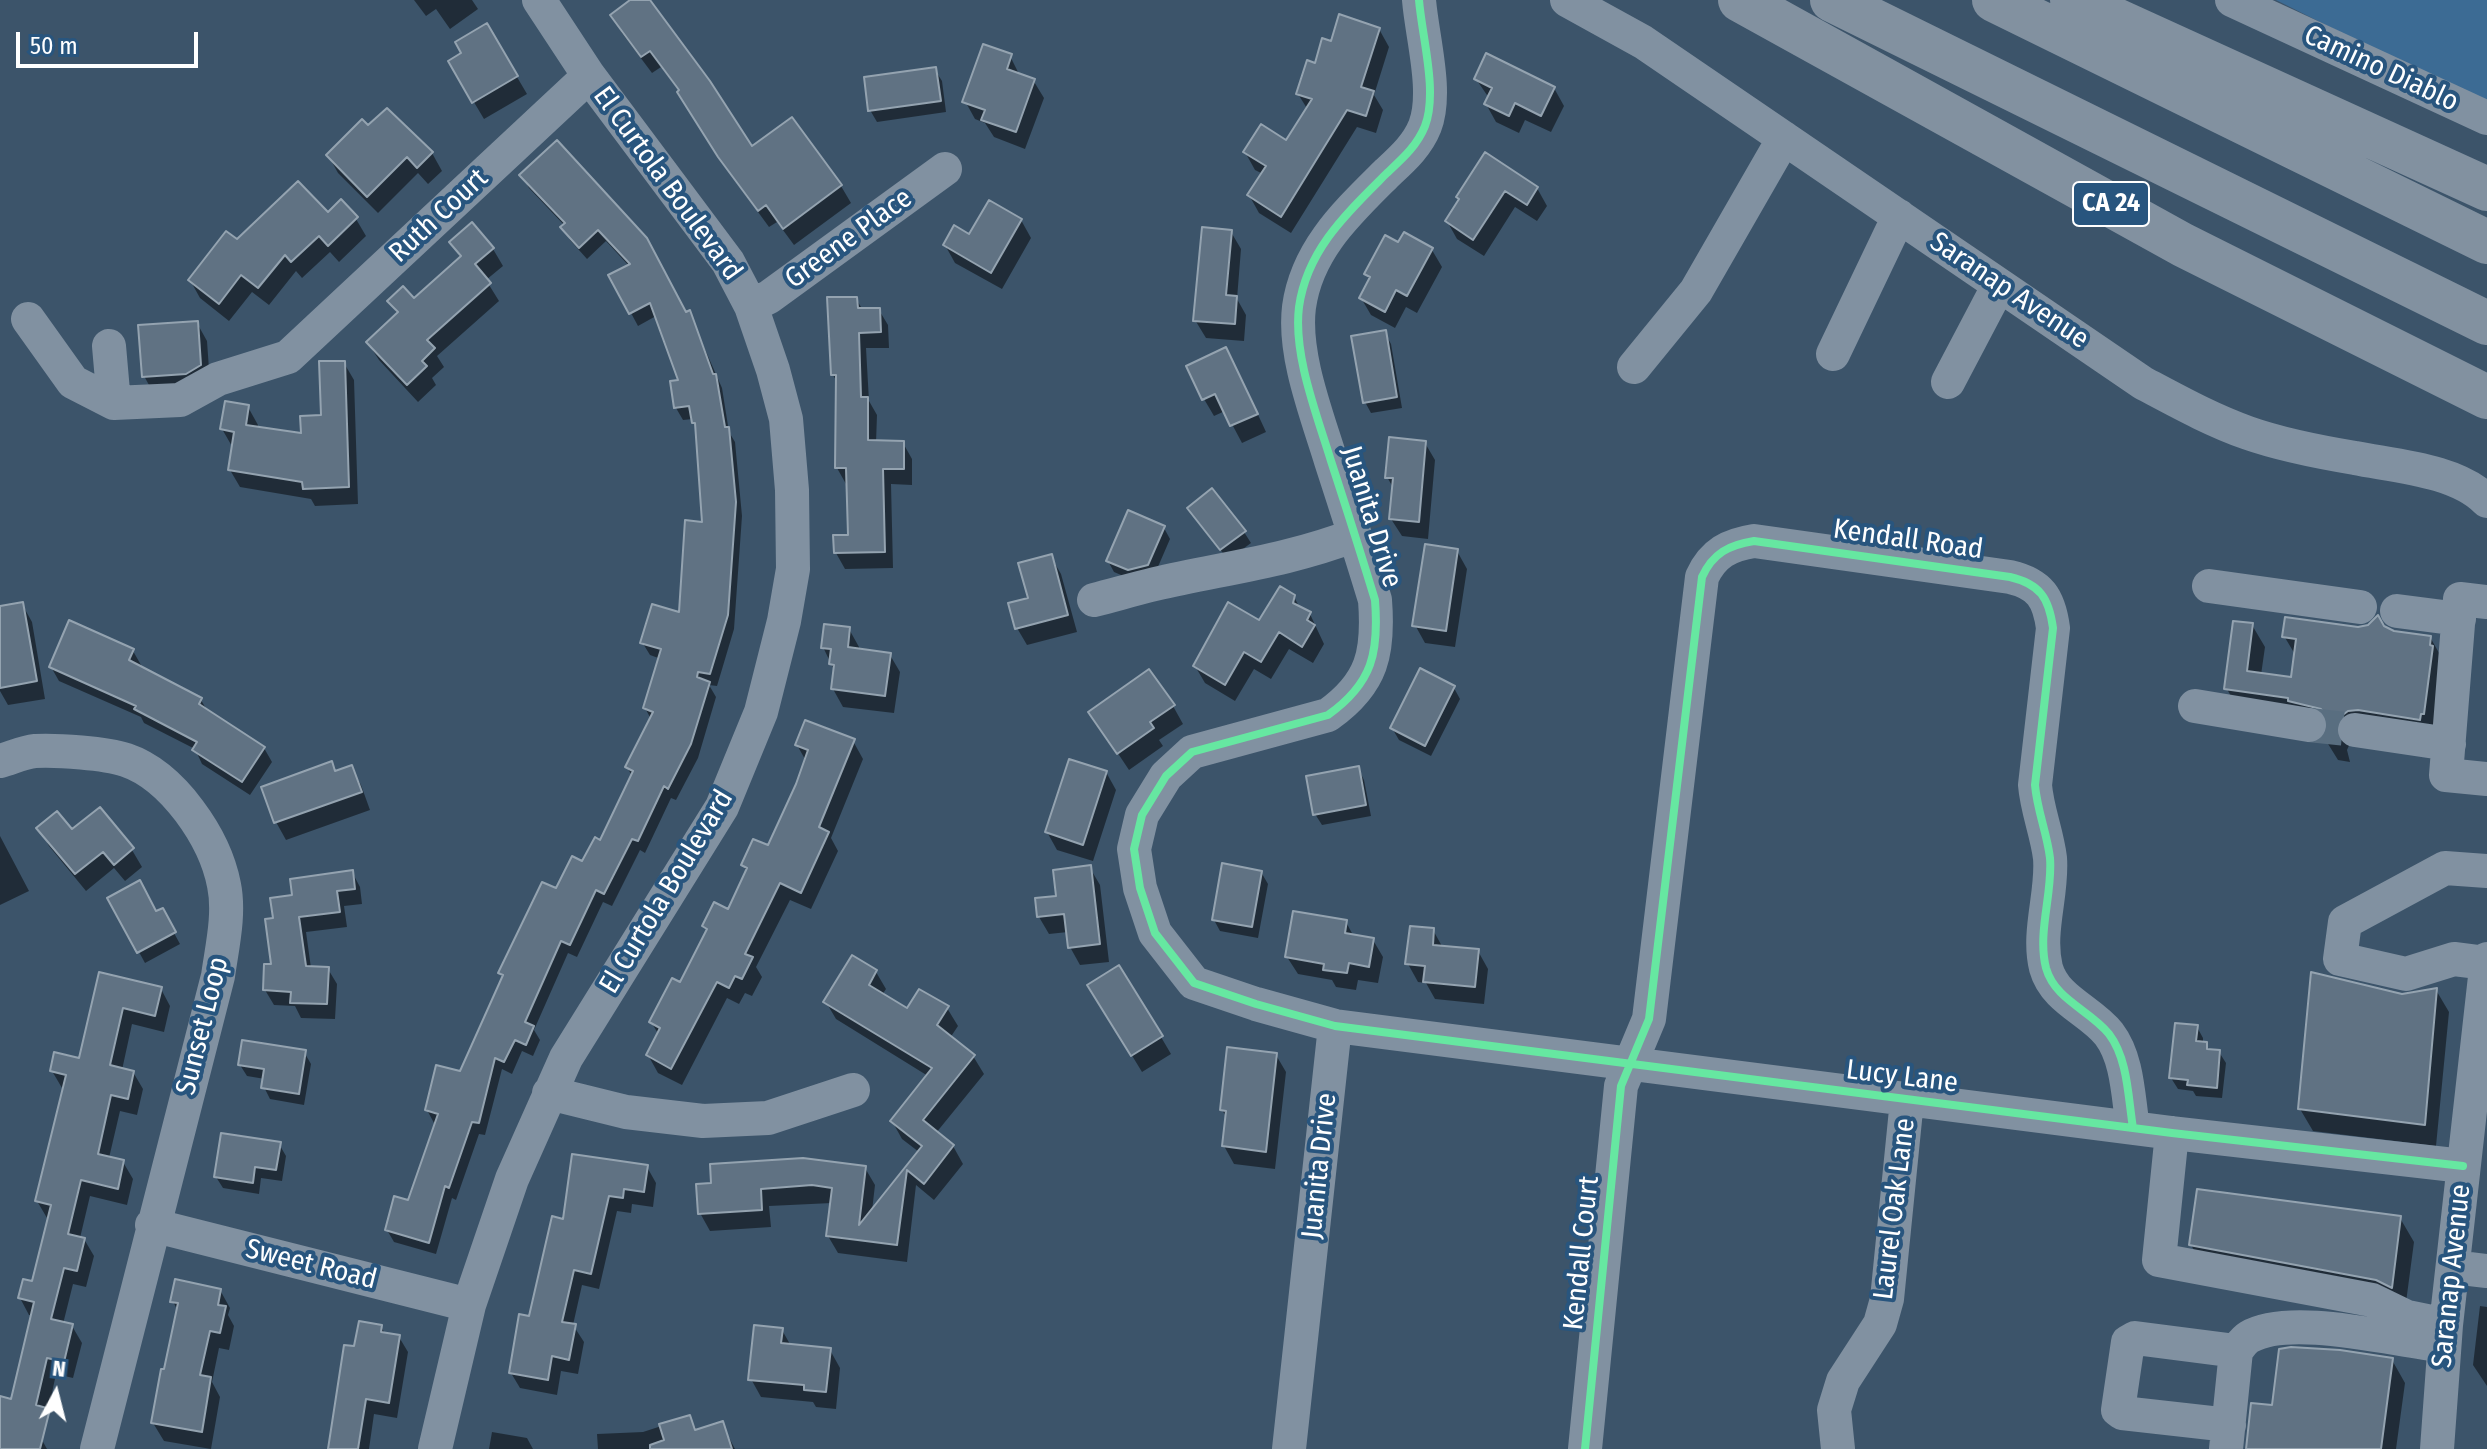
<!DOCTYPE html>
<style>
body{margin:0}
#map{position:relative;width:2487px;height:1449px;overflow:hidden;background:#3c546a;font-family:"Fira Sans Condensed",sans-serif}
canvas{display:block}
.north{position:absolute;left:16px;top:1353px;width:80px;height:80px;-webkit-text-stroke:6px #28557e;paint-order:stroke;rotate:7deg;font-size:22px;font-weight:700;line-height:32px;text-align:center;color:#fff}
.north::after{content:'';display:block;margin:auto;width:28px;height:36px;background:#fff;clip-path:polygon(50% 0,100% 100%,50% 72%,0 100%)}
.scale{position:absolute;left:16px;top:32px;width:182px;height:36px;box-sizing:border-box;border:4px solid #fff;border-top:0;padding-left:10px;font-size:24px;line-height:28px;white-space:nowrap;color:#fff;-webkit-text-stroke:6px #28557e;paint-order:stroke}
</style>
<div id="map">
<canvas width="2487" height="1449"></canvas>
<div class="north">N</div>
<div class="scale">50 m</div>
</div>
<script>
const ctx = document.querySelector('canvas').getContext('2d');
ctx.lineJoin = 'round';
function paint(path, color) { ctx.fillStyle = color; ctx.fill(path, 'evenodd'); }
function strokePath(path, color, width, dash) { ctx.strokeStyle = color; ctx.lineWidth = width; ctx.lineCap = dash ? 'butt' : 'round'; ctx.setLineDash(dash || []); ctx.stroke(path); }
function label(font, color, halo, rows, align = 'center') {
  ctx.font = font + ' "Fira Sans Condensed",sans-serif'; ctx.lineWidth = 8; ctx.setLineDash([]); ctx.textBaseline = 'middle'; ctx.strokeStyle = halo; ctx.fillStyle = color; for (const [text, x, y, turn = 0] of rows) {
    ctx.save(); ctx.translate(x, y); ctx.rotate((+turn || 0) * Math.PI / 180); ctx.textAlign = isNaN(turn) ? turn : align; if (halo) ctx.strokeText(text, 0, 0); ctx.fillText(text, 0, 0); ctx.restore();
  }
}
paint(new Path2D(`
 M2276 0H2487V102L2408 66Z`), '#3c6b94');
paint(new Path2D(`
 M414 0H472L478 9 450 29 436 9 426 16Z
 M634 0H648L751 149 791 120 841 186 851 203 794 245 777 222 769 227 731 175 680 92 661 67 652 73 622 33 612 16Z
 M487 26 527 94 484 119 450 62 464 54Z
 M1379 29 1389 47 1374 95 1383 110 1376 133 1357 127 1291 233 1259 213 1249 195 1263 174 1255 170 1245 152 1287 143 1308 110 1298 94 1332 44Z
 M1010 56 1020 76 1033 80 1044 98 1025 149 994 137 985 123 975 119 965 101Z
 M935 70 942 81 946 112 877 122 870 110Z
 M1476 79 1554 88 1564 106 1551 132 1525 120 1519 133 1496 122 1486 104 1489 98Z
 M368 128 432 153 442 171 428 184 418 173 378 213 338 173 328 155Z
 M557 143 686 314 689 313 722 388 729 432 735 442 742 516 734 629 717 686 709 685 716 697 698 758 676 800 671 798 645 853 640 850 612 906 603 902 577 957 568 953 534 1030 540 1040 533 1056 522 1051 512 1074 502 1069 485 1135 479 1134 456 1200 452 1198 436 1254 394 1242 387 1230 410 1202 437 1123H434L427 1110 461 1073 504 978 501 973 556 891 601 842 632 776 627 767 651 719 645 708 661 659 650 655 642 642 681 615 704 524 698 429 693 419 683 420 676 408 680 381 656 316 638 326 611 276 629 266 606 241 587 259 570 240 563 228 565 226 529 188 522 175Z
 M1485 155 1537 188 1547 206 1537 221 1515 207 1484 256 1457 239 1447 221Z
 M328 214 356 219 366 236 339 262 330 252 302 278 296 271 269 305 252 292 229 321 200 298 190 280Z
 M1021 220 1031 238 1002 289 955 263 945 245Z
 M1231 232 1241 249 1237 299 1246 315 1244 341 1206 338 1195 320Z
 M452 242 493 249 503 266 486 280 499 301 437 356 444 367 432 378 436 385 418 402 379 360 368 343 398 315 390 302 414 300 461 259Z
 M1399 244 1432 250 1442 267 1417 313 1406 307 1395 328 1371 315 1361 298 1370 280 1366 273Z
 M856 299 863 310H879L888 325 889 348H866L869 401 877 415 876 443H903L912 459V485L891 484 893 568 845 569 836 553 850 537 849 484H846L837 468 838 384 833 375Z
 M197 323 207 341 210 383 154 394 144 376Z
 M1385 333 1391 344 1402 408 1371 413 1365 402Z
 M344 363 354 380 358 504 315 506 311 499 240 487 230 470 233 448 222 429 248 407 258 425 257 429 303 436 323 417Z
 M1236 367 1266 432 1242 443 1225 411 1214 416 1204 399Z
 M1425 443 1435 460 1428 539 1402 536 1391 519 1394 489 1387 477Z
 M1189 508 1244 532 1251 543 1228 560Z
 M1164 528 1170 539 1154 576 1135 581 1114 572 1108 561Z
 M1457 551 1467 569 1455 647 1425 643 1415 625Z
 M1051 557 1061 574 1077 632 1027 645 1017 628Z
 M1294 597 1301 610 1310 614 1324 644 1313 663 1289 649 1271 679 1254 669 1235 701 1205 683 1195 666Z
 M22 604 32 622 45 699 8 705 0 691V608Z
 M2252 625 2265 647 2261 675 2293 679 2296 656 2284 636 2383 628 2393 633 2430 637 2443 660 2436 735 2352 739 2347 750 2350 762 2338 760 2325 739 2330 730 2239 711 2227 689Z
 M849 629 859 647V650L890 655 900 672 894 713 843 707 833 689 835 672 823 647Z
 M133 651 141 665 139 668 201 700 208 712 264 748 272 762 250 795 202 764 195 749 144 723 141 717 59 681 51 667Z
 M1454 688 1460 699 1431 756 1399 740 1392 728Z
 M1173 706 1183 724 1159 740 1163 746 1129 770 1091 713Z
 M853 741 863 759 831 838 838 851 811 909 790 900 756 967 762 977 752 996 745 993 739 1004 727 998 682 1085 658 1073 648 1055 659 1035 651 1022 681 985 708 932 704 926 729 911 747 872 743 865 769 848 806 761 797 745Z
 M351 767 361 785 370 810 286 840 276 822 264 788Z
 M1358 768 1364 780 1371 816 1322 825 1315 814Z
 M1106 772 1116 790 1093 861 1057 850 1047 832Z
 M99 810 132 850 142 867 125 881 114 868 86 891 49 846 39 828 72 832Z
 M0 836 29 891 0 905Z
 M1090 868 1100 885 1109 962 1080 965 1070 947 1068 932 1049 934 1039 917Z
 M352 872 360 887 362 904 344 906 347 927 306 932 311 968 328 969 337 984 335 1019 301 1018 295 1006 274 1005 265 990 274 966 275 920 294 896Z
 M1261 872 1268 884 1258 938 1220 931 1214 920Z
 M110 899 156 914 162 911 180 944 145 963Z
 M1346 922 1354 937 1373 940 1383 957 1378 983 1358 980 1356 990 1336 987 1332 980 1298 974 1287 957Z
 M1433 930 1443 948 1478 951 1488 969 1484 1004 1435 999 1426 983 1418 982 1408 964Z
 M876 972 886 989 882 995 908 1011 947 1008 958 1026 950 1038 973 1056 984 1074 936 1133 953 1146 963 1164 934 1200 916 1185 907 1262 838 1253 828 1236 832 1203 769 1206 771 1227 710 1231 700 1213 698 1185 865 1168 875 1185 872 1211 919 1152 902 1139 892 1121 928 1076 836 1019 826 1002Z
 M100 974 161 989 170 1006 164 1032 132 1024 122 1070 133 1072 143 1089 137 1115 120 1111 109 1158 123 1162 133 1179 127 1205 90 1196 80 1238 84 1239 94 1256 86 1287 73 1284 63 1324 72 1326 82 1343 73 1378 56 1374 42 1440 47 1449H0V1398L12 1401 33 1315H29L20 1298 34 1283 50 1218H47L37 1201 65 1089 62 1088 52 1071 80 1060Z
 M2436 990 2449 1012 2436 1146 2313 1131 2300 1109 2401 996Z
 M1100 1003 1161 1037 1171 1054 1142 1072Z
 M2197 1027 2203 1038V1044H2206L2210 1051 2219 1052 2226 1063 2222 1098 2196 1096 2193 1091 2178 1089 2171 1078Z
 M304 1052 311 1064 304 1105 270 1099 264 1087 265 1079 247 1076 240 1065Z
 M1276 1055 1286 1072 1275 1169 1234 1164 1224 1146 1227 1118 1222 1110Z
 M279 1144 286 1156 282 1181 261 1178 259 1194 223 1188 216 1177Z
 M647 1167 656 1183 653 1207 632 1204 631 1213 617 1211 599 1289 582 1285 573 1325 584 1342 578 1374 561 1371 557 1395 520 1388 511 1373 565 1221Z
 M2400 1218 2414 1242 2405 1310 2205 1269 2191 1245Z
 M220 1290 230 1308 228 1315 234 1326 229 1350 219 1348 212 1382 220 1397 211 1449 164 1441 153 1423 178 1312 173 1301Z
 M2480 1306 2487 1307V1386L2473 1365Z
 M381 1326 385 1334 399 1337 408 1352 397 1418 374 1414 369 1449H330L356 1349Z
 M782 1330 791 1346 830 1350 840 1368 836 1409 816 1407 813 1402 761 1397 751 1379Z
 M2392 1360 2405 1383 2396 1449H2248L2274 1408Z
 M689 1417 698 1432 722 1424 735 1449H598L597 1434 643 1432Z
 M492 1432 527 1438 533 1449H489Z`), '#0007');
const building = new Path2D(`
 M630 0H650L710 81 752 146 792 117 842 185 783 229 766 205 758 211 718 157 677 92 679 90 650 51 641 57 610 15Z
 M1339 14 1380 28 1361 87 1374 91 1366 116 1347 110 1281 217 1247 195 1266 166 1243 152 1261 124 1286 140 1312 99 1296 94 1307 60 1315 63 1322 38 1331 41Z
 M487 23 518 76 472 103 448 61 461 53 455 42Z
 M983 44 1012 54 1007 69 1035 79 1016 132 981 120 985 110 962 102Z
 M1486 53 1555 87 1541 116 1515 103 1509 116 1484 104 1492 88 1474 79Z
 M936 67 941 101 868 111 864 77Z
 M387 108 433 152 417 168 407 157 367 197 326 155 362 119 368 125Z
 M557 140 647 238 686 312 690 310 713 374H716L725 427H729L736 502 728 615 710 674 698 672 697 677 710 682 691 744 668 789 664 786 638 841 632 839 604 894 596 890 570 945 561 941 525 1022 534 1026 526 1045 515 1040 504 1062 495 1058 479 1123 472 1122 449 1188 445 1186 429 1243 385 1230 394 1196 408 1200 438 1114 425 1110 436 1065 460 1071 503 975 498 973 542 882 556 888 572 856 582 861 595 837 600 840 633 771 625 767 653 712 643 708 661 649 640 643 652 604 679 612 685 520 702 522 695 423H692L689 406 674 408 670 381 678 380 650 303 629 314 608 275 630 264 598 230 579 248 560 227 565 223 519 175Z
 M1485 152 1538 187 1527 205 1505 191 1473 240 1445 221 1459 199 1456 197Z
 M298 181 328 212 341 199 358 217 328 246 319 236 291 262 285 255 258 288 241 275 219 304 188 280 226 231 237 239Z
 M989 200 1022 219 991 273 943 245 954 225 969 234Z
 M472 222 494 248 475 264 491 283 427 340 435 348 422 361 427 366 407 385 366 342 398 312 387 301 403 286 414 298 461 256 449 242Z
 M1202 227 1232 230 1226 295 1237 296 1235 324 1193 321Z
 M1404 232 1433 248 1407 296 1396 290 1385 312 1359 298 1370 277 1364 274 1385 235 1398 242Z
 M827 297H857L858 308H880L881 332 859 333 861 397H868V440L904 441V469H883L885 552 834 553 833 535H848L846 468H835L836 375H831Z
 M198 321 201 365 186 374 142 377 138 325Z
 M1386 330 1397 397 1363 403 1351 336Z
 M1226 347 1258 414 1230 426 1215 394 1202 400 1186 366Z
 M319 361H345L349 487 303 489 302 482 228 470 234 432 220 429 225 401 249 405 246 425 301 433 300 416 321 415Z
 M1389 437 1426 441 1419 522 1389 519 1393 478H1385Z
 M1212 488 1246 531 1220 550 1187 508Z
 M1128 510 1165 526 1148 565 1128 570 1106 561Z
 M1425 544 1458 549 1446 631 1412 626Z
 M1052 554 1068 615 1015 629 1008 603 1028 598 1018 563Z
 M1280 586 1295 595 1293 603 1311 612 1307 620 1315 625 1302 647 1279 632 1261 662 1244 652 1225 685 1193 666 1228 602 1259 620Z
 M23 602 37 681 0 688V606Z
 M2378 615 2384 626 2394 631 2431 636 2430 645 2433 646 2424 714H2421L2420 720 2358 710 2348 711 2340 717 2335 726 2339 741 2323 739 2329 728 2327 717 2321 709 2288 701V698L2224 689 2233 621 2253 623 2247 671 2291 677 2296 639 2282 637 2285 617 2358 627 2368 625Z
 M69 620 134 649 129 660 202 698 199 704 265 747 242 782 192 750 197 742 134 709 136 706 49 667Z
 M824 624 850 627 848 647 891 653 885 696 831 689 834 665 829 664 831 649 821 648Z
 M1420 668 1455 686 1425 746 1390 728Z
 M1149 669 1175 705 1150 722 1154 728 1117 754 1088 712Z
 M805 720 855 739 819 827 829 832 801 893 780 883 745 954 753 957 742 979 735 976 729 988 717 982 671 1069 646 1055 660 1028 649 1022 672 978 680 982 707 929 702 926 714 902 728 909 747 868 741 865 753 839 768 845 796 784 808 750 795 745Z
 M1069 759 1107 771 1083 845 1045 832Z
 M332 761 335 771 352 765 362 792 274 823 261 787Z
 M1359 766 1366 805 1313 815 1306 776Z
 M100 807 134 848 114 865 103 852 75 874 36 828 57 811 72 829Z
 M1222 863 1262 871 1252 927 1212 920Z
 M1091 865 1100 944 1068 948 1064 914 1037 917 1035 898 1056 896 1053 870Z
 M353 870 355 889 337 891 340 912 299 917 306 966 329 967 327 1004 290 1003 291 992 263 990 264 964H271L265 919 273 918 270 898 292 895 290 879Z
 M140 880 156 911 163 908 176 932 137 953 107 898Z
 M1293 911 1347 920 1345 933 1374 938 1369 967 1349 963 1347 973 1323 970 1324 964 1285 957Z
 M1410 926 1434 928 1433 945 1479 949 1475 987 1423 982 1425 966 1405 964Z
 M852 955 877 970 869 985 907 1008 919 989 949 1006 937 1025 975 1055 923 1120 954 1145 924 1184 907 1170 897 1245 826 1236 832 1188 812 1185 761 1189 762 1210 698 1214 696 1184 711 1183 710 1164 803 1158 866 1166 859 1225 922 1146 890 1121 932 1068 823 1002Z
 M1119 965 1163 1036 1131 1056 1087 985Z
 M99 972 162 987 155 1016 123 1008 110 1065 134 1071 128 1099 111 1095 98 1154 124 1160 118 1189 81 1180 68 1234 85 1238 77 1271 64 1268 51 1319 73 1324 64 1362 47 1358 36 1405 50 1409 40 1449H0V1396L11 1399 34 1302 18 1298 23 1279 32 1281 51 1205 35 1201 66 1075 50 1071 54 1052 79 1058Z
 M2311 972 2402 994 2437 988 2425 1125 2298 1109Z
 M2175 1023 2198 1025 2196 1041 2207 1042V1049L2220 1050 2217 1088 2187 1085 2188 1080 2169 1078Z
 M242 1040 306 1050 299 1094 261 1088 264 1069 238 1065Z
 M1227 1047 1277 1053 1266 1152 1222 1146 1226 1111 1220 1110Z
 M221 1133 281 1142 276 1170 255 1167 253 1183 214 1177Z
 M572 1154 648 1165 644 1192 624 1189 623 1198 609 1196 591 1274 574 1270 562 1322 576 1324 569 1360 552 1356 548 1380 509 1373 519 1314 529 1316 552 1216 563 1219Z
 M2197 1189 2401 1216 2392 1288 2376 1280 2189 1245Z
 M175 1279 221 1289 218 1305 226 1306 220 1333 210 1331 200 1375 211 1377 202 1432 151 1423 161 1369H164L178 1303 170 1302Z
 M359 1321 382 1325 381 1332 400 1335 389 1403 366 1399 358 1449H328L344 1345 354 1346Z
 M754 1325 783 1328 781 1343 831 1348 826 1392 804 1390V1385L748 1380Z
 M2291 1347 2340 1350 2393 1358 2381 1449H2246L2251 1403 2272 1405 2279 1349Z
 M690 1415 695 1430 723 1421 732 1449H650V1445L664 1440 659 1424Z`);
paint(building, '#607283');
strokePath(building, '#94a3b0', 2);
strokePath(new Path2D(`
 M2309 725 2355 730`), '#596e80', 34, [34, 17]);
strokePath(new Path2D(`
 M1419 0C1422 37 1438 92 1425 126 1417 146 1402 159 1387 173 1348 212 1307 249 1299 307 1293 355 1317 415 1331 461 1346 507 1361 554 1375 600 1379 652 1373 683 1328 715L1192 752 1166 776 1142 815 1134 849 1140 888 1155 933 1194 983 1256 1004 1335 1026 2172 1133 2463 1166
 M1567 0 1643 42 2143 383C2177 401 2211 420 2248 433 2282 445 2319 452 2355 458 2395 466 2457 470 2487 501
 M2232 0 2487 118
 M751 306 769 297 945 169
 M28 319 73 382 114 403
 M109 346 114 403 180 400 218 379 288 357 589 76
 M1833 354 1899 216
 M1634 367 1696 291 1784 138
 M1948 382 1999 285
 M2209 586 2360 607
 M1094 600C1114 595 1134 589 1155 584 1224 568 1288 561 1355 535
 M2487 602 2460 599 2446 775 2487 779
 M2397 611 2459 619
 M2195 706 2309 725
 M2355 730 2449 744
 M0 761C11 758 24 752 35 751 58 750 105 753 126 760 173 776 215 838 224 885 230 914 222 947 218 976L97 1449
 M2487 963 2454 959 2406 974 2340 959 2345 922 2445 868 2487 871
 M549 1093 626 1112 703 1121 768 1118 853 1090
 M2172 1133 2159 1260 2372 1300 2407 1317 2446 1325
 M152 1225 469 1305
 M2453 1267 2487 1271
 M2236 1351C2240 1346 2244 1340 2249 1337 2290 1313 2393 1340 2440 1345
 M435 1449 469 1305 512 1179 566 1058 722 807 761 712 784 621 793 569 792 490 786 419 773 370 751 306 728 262 589 76 539 0
 M1289 1449 1335 1026
 M1585 1449 1621 1086 1649 1019 1702 577C1713 553 1729 545 1754 541L2010 577C2040 584 2049 598 2053 628L2035 785C2037 810 2047 833 2050 858 2053 893 2037 932 2046 968 2055 1000 2090 1010 2109 1034 2128 1059 2128 1097 2133 1128
 M1838 1449 1834 1410 1843 1381 1880 1324 1887 1299 1907 1100
 M2226 1449 2236 1351 2135 1338 2128 1342 2118 1410 2122 1413 2229 1425
 M2437 1449 2446 1325 2487 959`), '#8191a1', 34);
strokePath(new Path2D(`
 M1740 0 2183 245 2487 397
 M1832 0 2487 323
 M1994 0 2487 242
 M2072 0 2487 189`), '#8291a0', 44);
strokePath(new Path2D(`
 M1419 0C1422 37 1438 92 1425 126 1417 146 1402 159 1387 173 1348 212 1307 249 1299 307 1293 355 1317 415 1331 461 1346 507 1361 554 1375 600 1379 652 1373 683 1328 715L1192 752 1166 776 1142 815 1134 849 1140 888 1155 933 1194 983 1256 1004 1335 1026 2172 1133 2463 1166
 M1585 1449 1621 1086 1649 1019 1702 577C1713 553 1729 545 1754 541L2010 577C2040 584 2049 598 2053 628L2035 785C2037 810 2047 833 2050 858 2053 893 2037 932 2046 968 2055 1000 2090 1010 2109 1034 2128 1059 2128 1097 2133 1128`), '#66e7a1', 8);
for (const [x, y, w] of [
 [2111,204,76]
]) { const box = new Path2D(); box.roundRect(x - w / 2, y - 22, w, 44, 6); ctx.fillStyle = '#28557e'; ctx.fill(box); strokePath(box, '#fff', 2); }
label('bold 26px', '#fff', null, [
 ["CA 24",2111,204]
]);
label('28px', '#fff', '#28557e', [
 ["Camino Diablo",2381,69,25],
 ["El Curtola Boulevard",667,184,54],
 ["Ruth Court",439,216,-43],
 ["Greene Place",849,239,-36],
 ["Saranap Avenue",2009,291,34],
 ["Juanita Drive",1371,517,73],
 ["Kendall Road",1908,540,8],
 ["El Curtola Boulevard",667,892,-59],
 ["Sunset Loop",203,1026,-76],
 ["Lucy Lane",1902,1077,7],
 ["Juanita Drive",1320,1166,-84],
 ["Laurel Oak Lane",1895,1209,-83],
 ["Kendall Court",1582,1253,-84],
 ["Sweet Road",311,1265,14],
 ["Saranap Avenue",2452,1276,-84]
]);
</script>
